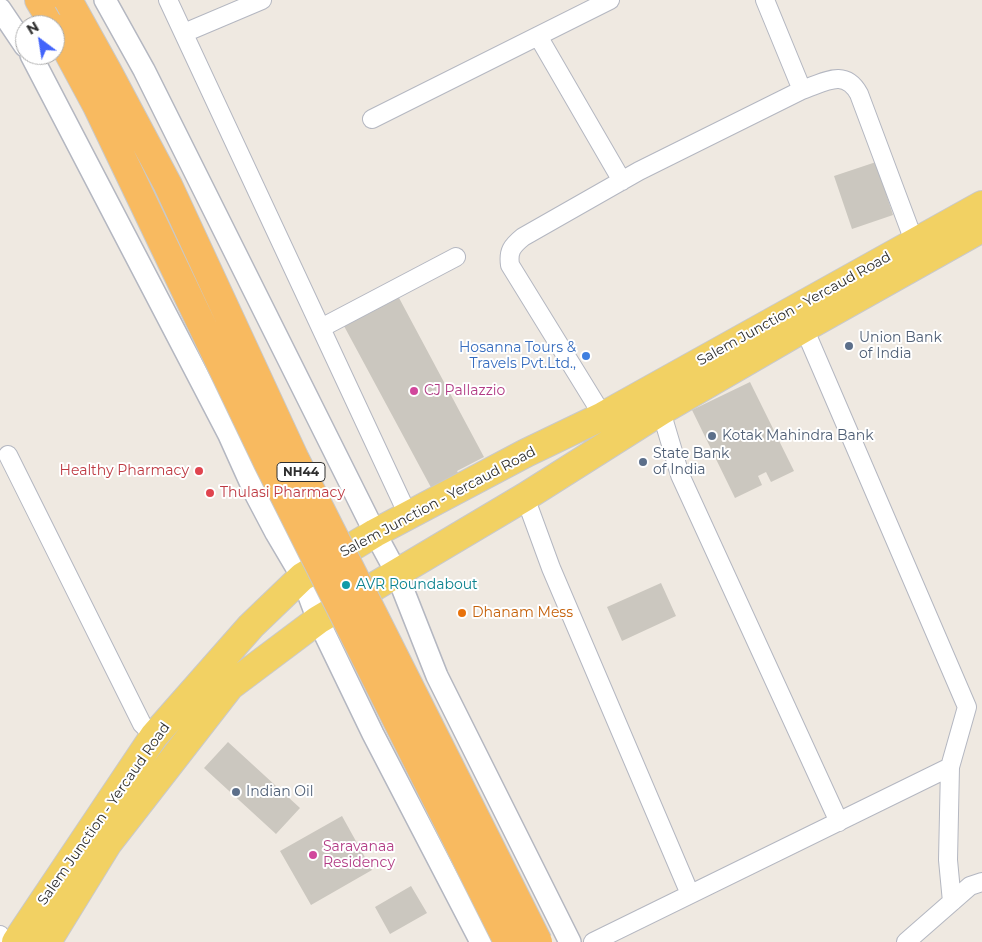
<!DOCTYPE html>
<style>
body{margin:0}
#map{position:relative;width:982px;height:942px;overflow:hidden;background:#efe9e1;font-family:Montserrat,sans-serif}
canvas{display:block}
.north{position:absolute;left:15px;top:15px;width:50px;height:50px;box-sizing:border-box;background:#fff;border:1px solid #ababab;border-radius:50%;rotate:329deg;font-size:14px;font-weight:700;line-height:20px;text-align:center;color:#2e2e2e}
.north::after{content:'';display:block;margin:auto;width:18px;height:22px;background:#4264fb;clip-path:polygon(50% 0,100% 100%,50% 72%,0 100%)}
</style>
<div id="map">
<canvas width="982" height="942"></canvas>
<div class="north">N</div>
</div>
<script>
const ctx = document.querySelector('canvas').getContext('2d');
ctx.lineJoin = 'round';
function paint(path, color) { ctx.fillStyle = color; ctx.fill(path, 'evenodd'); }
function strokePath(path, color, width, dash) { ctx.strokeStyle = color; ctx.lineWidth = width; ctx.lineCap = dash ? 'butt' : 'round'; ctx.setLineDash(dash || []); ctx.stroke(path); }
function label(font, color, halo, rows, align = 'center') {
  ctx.font = font + ' Montserrat,sans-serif'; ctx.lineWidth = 4; ctx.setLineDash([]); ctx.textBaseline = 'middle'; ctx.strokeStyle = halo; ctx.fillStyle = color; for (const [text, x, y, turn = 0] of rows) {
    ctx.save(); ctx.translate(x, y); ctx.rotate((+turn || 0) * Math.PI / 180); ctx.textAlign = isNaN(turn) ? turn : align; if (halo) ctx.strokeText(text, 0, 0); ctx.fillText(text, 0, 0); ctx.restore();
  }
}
paint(new Path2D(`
 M876 162 893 215 852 229 834 176Z
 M398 296 484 457 457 471 461 478 434 493 344 326Z
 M750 382 794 471 771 482 766 472 758 476 762 485 735 498 692 410Z
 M661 583 676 616 622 641 607 607Z
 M228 742 300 808 276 834 204 768Z
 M342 816 372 870 311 905 280 851Z
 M411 886 427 913 390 934 375 907Z`), '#cbc7bf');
const minor = new Path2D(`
 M168 0 408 515
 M184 33 262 0
 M538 36 622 181
 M802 90C825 82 845 68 859 94L914 241
 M372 119 610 0
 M321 328 456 257
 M661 411 680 475 839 822
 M603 416 510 265C508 251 512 246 523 237L639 171 802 90 765 0
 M8 455 142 724 154 736
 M525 497 551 568 690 894
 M950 767 948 860 952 902
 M0 935 4 942
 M593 942 950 767 967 707 804 328
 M906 942 970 886 982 882`);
const tertiary = new Path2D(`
 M105 0 144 70 375 533 396 572 437 676 570 942
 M0 9 25 46
 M31 55 229 435 256 495 276 533 302 577 318 620 373 734 481 942`);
const primary = new Path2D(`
 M16 942 154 736 251 626 302 577 375 533 526 453 603 416 982 205
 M47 942 108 843 230 686 318 620 525 497 661 411 804 328 982 228`);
const trunk = new Path2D(`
 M39 0 54 25`);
strokePath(minor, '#b4b7c1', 20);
strokePath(tertiary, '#b4b7c1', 24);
strokePath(primary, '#c9c9c9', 30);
strokePath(trunk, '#c9c9c9', 30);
strokePath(minor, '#fff', 18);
strokePath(tertiary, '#fff', 21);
strokePath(primary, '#f2d163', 28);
strokePath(trunk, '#f8ba60', 28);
const trunkBridge = new Path2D(`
 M68 0 108 72 168 185 294 457 538 942
 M55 28 97 106 268 463 508 942`);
strokePath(trunkBridge, '#c9c9c9', 30, []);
strokePath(trunkBridge, '#f8ba60', 28);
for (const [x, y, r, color] of [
 [849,346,5,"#5c6f8a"],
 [586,356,5,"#3f7fe0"],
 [414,391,5,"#d1479c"],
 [712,436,5,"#5c6f8a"],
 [643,462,5,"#5c6f8a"],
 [199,471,5,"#e0444e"],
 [210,493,5,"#e0444e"],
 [346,585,5,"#0f9aa8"],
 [462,613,5,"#e8710a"],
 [236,792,5,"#5c6f8a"],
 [313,855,5,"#d1479c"]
]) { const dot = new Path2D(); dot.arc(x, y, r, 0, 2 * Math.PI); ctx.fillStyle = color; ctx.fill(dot); strokePath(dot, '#fff', 2); }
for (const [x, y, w] of [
 [301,472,48]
]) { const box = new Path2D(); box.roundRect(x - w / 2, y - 9.5, w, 19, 4); ctx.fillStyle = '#fff'; ctx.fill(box); strokePath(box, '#2e2e2e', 1); }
label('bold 12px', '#2e2e2e', null, [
 ["NH44",301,472]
]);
label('14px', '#2e2e2e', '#fff', [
 ["Salem Junction - Yercaud Road",794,309,-29],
 ["Salem Junction - Yercaud Road",438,502,-28],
 ["Salem Junction - Yercaud Road",104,814,-55]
]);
label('14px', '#4e5e75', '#fff', [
 ["Union Bank",859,338],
 ["of India",859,354],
 ["Kotak Mahindra Bank",722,436],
 ["State Bank",653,454],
 ["of India",653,470],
 ["Indian Oil",246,792]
], 'left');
label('14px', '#366cbe', '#fff', [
 ["Hosanna Tours &",576,348],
 ["Travels Pvt.Ltd.,",576,364]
], 'right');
label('14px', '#b23c85', '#fff', [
 ["CJ Pallazzio",424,391],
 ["Saravanaa",323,847],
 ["Residency",323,863]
], 'left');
label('14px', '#be3a42', '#fff', [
 ["Healthy Pharmacy",189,471],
 ["Thulasi Pharmacy",220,493,"left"]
], 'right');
label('14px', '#0d838f', '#fff', [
 ["AVR Roundabout",356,585]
], 'left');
label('14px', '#c56008', '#fff', [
 ["Dhanam Mess",472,613]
], 'left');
</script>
